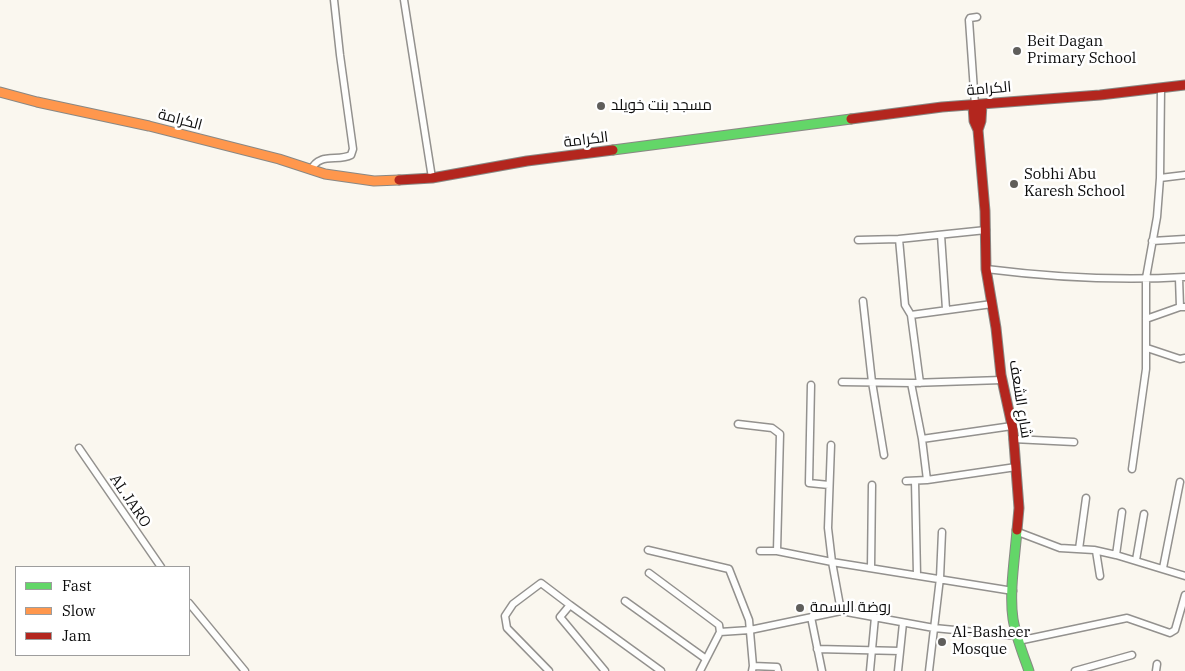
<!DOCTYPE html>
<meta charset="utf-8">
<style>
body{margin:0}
#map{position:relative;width:1185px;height:671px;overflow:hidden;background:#faf7ef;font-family:"IBM Plex Serif",serif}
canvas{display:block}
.legend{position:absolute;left:15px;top:566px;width:175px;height:90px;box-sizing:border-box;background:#fff;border:1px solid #9d9d9d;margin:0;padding:6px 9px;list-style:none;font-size:15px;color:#0b0b0b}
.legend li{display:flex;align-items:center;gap:10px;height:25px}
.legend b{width:25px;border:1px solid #9d9d9d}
</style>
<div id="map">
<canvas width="1185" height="671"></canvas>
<ul class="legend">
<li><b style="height:6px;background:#63d668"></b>Fast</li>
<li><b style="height:6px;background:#ff974d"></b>Slow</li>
<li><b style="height:6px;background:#b3261e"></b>Jam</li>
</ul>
</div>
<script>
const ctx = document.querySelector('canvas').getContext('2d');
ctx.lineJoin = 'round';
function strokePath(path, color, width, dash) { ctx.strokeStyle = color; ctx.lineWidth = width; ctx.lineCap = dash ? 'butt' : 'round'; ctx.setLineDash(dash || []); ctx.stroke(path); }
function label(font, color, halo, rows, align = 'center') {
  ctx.font = font + ' "IBM Plex Serif",Cairo,serif'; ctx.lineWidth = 5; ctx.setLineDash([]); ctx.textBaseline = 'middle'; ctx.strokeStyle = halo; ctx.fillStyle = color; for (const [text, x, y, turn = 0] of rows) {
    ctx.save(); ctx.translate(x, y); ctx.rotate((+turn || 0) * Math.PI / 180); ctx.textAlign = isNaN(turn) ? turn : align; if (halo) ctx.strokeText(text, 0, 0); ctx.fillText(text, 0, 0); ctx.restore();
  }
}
const street = new Path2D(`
 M404 0 432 178
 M975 105 969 20 970 18 977 17
 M311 170C319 152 338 162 351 155L353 149 340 55 334 0
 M1160 178 1185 175
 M941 235 946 309
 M899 239 986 230
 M858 240 899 239 905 305 911 315 920 383
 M1152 241 1185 239
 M986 269C1050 277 1120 281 1185 277
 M1179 278 1180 307
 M863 301 872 382 884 455
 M911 315 992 304
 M1146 319 1180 307H1185
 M1147 348 1180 359 1185 358
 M842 382 911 383 1002 380
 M911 383 922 439 927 480
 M811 385 809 483 829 485
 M738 424 772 428 780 434 777 551
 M922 439 1012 426
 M1013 439 1074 442
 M831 445 828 528 832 562 841 611
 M79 448 161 567
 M1132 469 1146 369V278L1157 217 1160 178 1161 88
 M906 481 927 480 1016 467
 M915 481 917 575
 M1018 532 1060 548 1094 550 1116 555 1185 576
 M1079 549 1086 498
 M648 550 729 569 749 620 753 666 752 671
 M760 551H777L832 562 1013 591
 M1096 551 1100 576
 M1116 555 1122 512
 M1136 560 1144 514
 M871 568 872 485
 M1163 568 1180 482
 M649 573 719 625 720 632 700 671
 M625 601 706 659
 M189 603 245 671
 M811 617 822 671
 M720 632 750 630 841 611 934 628 1017 636
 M1018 641 1127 618 1170 633 1175 630 1185 595
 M817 649 900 651
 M753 666 777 667 778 671
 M549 671 507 628 505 616 513 604 541 583 570 605
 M605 671 560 617 570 605 661 671
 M870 671 875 617
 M898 671 903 623
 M929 671 940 578 942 532
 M1075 671 1132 655
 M1156 671 1157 664`);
const fast = new Path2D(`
 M613 150 851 119
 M1017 530C1015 557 1009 592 1013 619 1016 637 1023 654 1029 671`);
const slow = new Path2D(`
 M0 92 37 102 149 126 279 159 325 174 374 181 399 180`);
const jam = new Path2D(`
 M973 105 974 121 978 130 981 121 982 104
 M851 119 942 107 1100 95 1185 85
 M978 130 985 211 986 269 996 328 1001 375 1013 430 1019 508 1017 530
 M399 180 432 178 527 161 613 150`);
strokePath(street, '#93918e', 9);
strokePath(fast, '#898884', 11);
strokePath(slow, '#898884', 11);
strokePath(jam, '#898884', 11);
strokePath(street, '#fefefd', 6);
strokePath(fast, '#63d668', 9);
strokePath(slow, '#ff974d', 9);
strokePath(jam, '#b3261e', 9);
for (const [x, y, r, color] of [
 [1017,51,5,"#5f5e5b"],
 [601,106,5,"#5f5e5b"],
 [1014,184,5,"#5f5e5b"],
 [800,608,5,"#5f5e5b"],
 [942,642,5,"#5f5e5b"]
]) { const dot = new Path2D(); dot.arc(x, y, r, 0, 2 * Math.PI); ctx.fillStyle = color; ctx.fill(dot); strokePath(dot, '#fff', 2); }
label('15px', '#0b0b0b', '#fff', [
 ["Beit Dagan",1027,42],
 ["Primary School",1027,59],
 ["مسجد بنت خويلد",611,106],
 ["Sobhi Abu",1024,175],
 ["Karesh School",1024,192],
 ["روضة البسمة",810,608],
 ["Al-Basheer",952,633],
 ["Mosque",952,650]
], 'left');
label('15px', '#0b0b0b', '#fff', [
 ["الكرامة",989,89,-5],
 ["الكرامة",180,120,15],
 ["الكرامة",586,140,-7],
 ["شارع الشعف",1020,399,81],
 ["AL JARO",130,501,56]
]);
</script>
